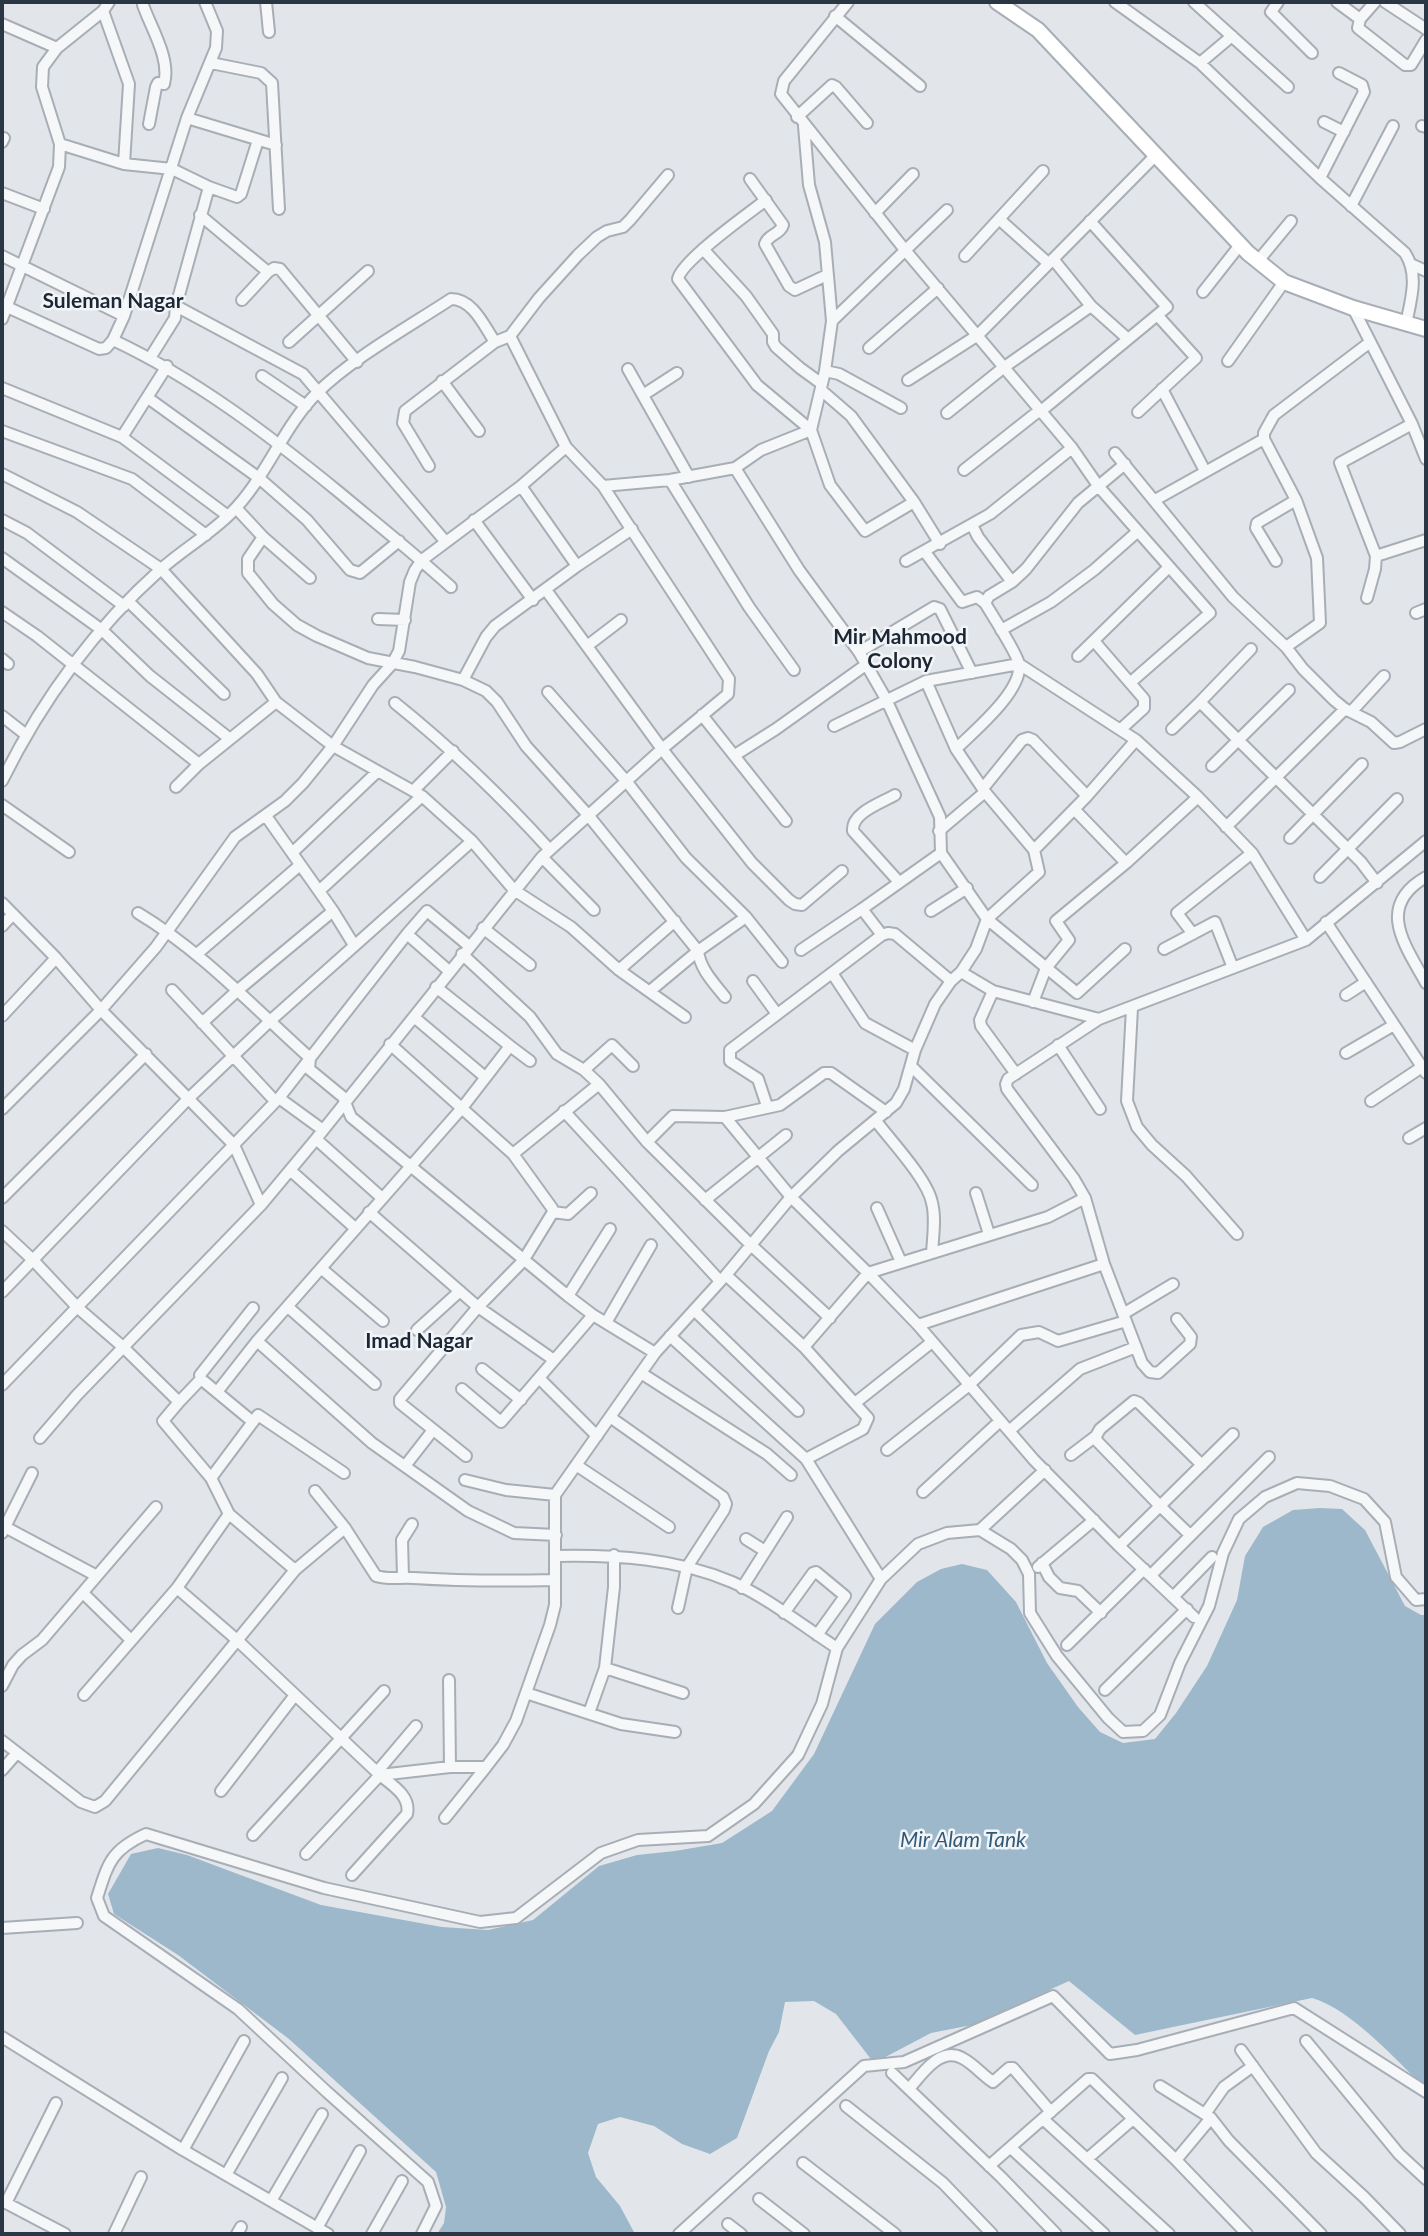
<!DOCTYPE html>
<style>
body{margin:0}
#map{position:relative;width:1428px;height:2236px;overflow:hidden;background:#e2e6eb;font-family:Lato,sans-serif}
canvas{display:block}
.frame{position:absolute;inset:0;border:4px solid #2a3643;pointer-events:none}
</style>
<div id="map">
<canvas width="1428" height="2236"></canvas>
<div class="frame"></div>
</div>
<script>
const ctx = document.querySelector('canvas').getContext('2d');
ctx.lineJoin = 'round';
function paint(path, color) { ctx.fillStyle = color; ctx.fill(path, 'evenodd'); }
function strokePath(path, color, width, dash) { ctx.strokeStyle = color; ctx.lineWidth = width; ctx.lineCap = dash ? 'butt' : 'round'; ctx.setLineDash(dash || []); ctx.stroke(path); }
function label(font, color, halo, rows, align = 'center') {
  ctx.font = font + ' Lato,sans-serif'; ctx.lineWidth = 5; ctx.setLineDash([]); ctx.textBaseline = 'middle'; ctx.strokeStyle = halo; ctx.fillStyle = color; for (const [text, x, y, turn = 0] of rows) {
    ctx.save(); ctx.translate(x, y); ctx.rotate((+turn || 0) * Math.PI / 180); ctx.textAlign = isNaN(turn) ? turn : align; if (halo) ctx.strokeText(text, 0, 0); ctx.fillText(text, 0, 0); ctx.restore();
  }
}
paint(new Path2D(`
 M1320 1508 1342 1509 1365 1530 1405 1606 1421 1615H1426V2089C1396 2060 1351 2009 1312 1998L1135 2035 1069 1981 972 2025 931 2033 874 2063 836 2014 814 2001 785 2002 779 2032 769 2051 737 2138 710 2154 682 2144 654 2126 620 2117 598 2124 588 2153 596 2177 620 2206 635 2234H437L444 2223 446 2207 436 2172 289 2039 178 1955 114 1914 108 1894 131 1854 158 1848 187 1855 321 1905 442 1927 488 1930 533 1920 599 1866 637 1855 675 1851 722 1843 772 1811 814 1754 875 1624 917 1582 941 1569 962 1564 987 1570 1016 1602 1047 1663 1078 1707 1100 1732 1123 1743 1155 1739 1176 1713 1207 1666 1237 1600 1245 1556 1263 1527 1293 1510Z`), '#9db8cb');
const minor = new Path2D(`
 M266 2 269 32
 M848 2 784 81 781 94 905 250 1072 448 1099 487 1210 613 1131 682
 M1115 2 1200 63 1320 178 1405 253C1419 275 1411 299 1406 324
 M1194 2 1288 87
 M1278 2 1271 12 1312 53
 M1337 2 1360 19 1358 28 1405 65H1411L1426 40
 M1385 2 1426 29
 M143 5C151 28 171 59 164 84L158 83 156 87 149 124
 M103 11 129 84 124 164
 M835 16 920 86
 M1360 19 1375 2
 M2 24 57 48
 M211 63 261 73 272 83 279 209
 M1200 63 1232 36
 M797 117 832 85 836 87 867 123
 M187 118 276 145
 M1324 122 1344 132
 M1422 126 1426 127
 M2 142 4 138
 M60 144 124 164 172 169 209 187 237 197 241 194 258 140
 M1320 178 1364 92 1362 85 1339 73
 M750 179 783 225C780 235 768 234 765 244L789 286 795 290 827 275
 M2 193 44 209
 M766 200C748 214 681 261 678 279L757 385 811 430 830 485 865 531 914 502 940 544
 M1351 206 1393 126
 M875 213 913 174
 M200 215 268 272 274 268 280 269 357 362
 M999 219 1048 263
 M703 249 746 296 773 334V342L776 347 800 368 822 384
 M2 256 124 316
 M965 256 1043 171
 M1053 259 1091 306 1128 339
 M1258 261 1291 221
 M1413 265 1426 271
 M1203 292 1240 245
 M242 300 268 272
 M176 306 303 374 445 541
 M7 307 99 349 106 348 113 340 124 316 187 118 216 48 217 31 205 2
 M1353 308 1412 424 1426 459
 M2 319 59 167 60 144 42 87 43 67 57 48 103 11 109 2
 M832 321 947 210
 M113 340C196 379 269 435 340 493 377 524 415 554 451 587
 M289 342 368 271
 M869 348 938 288
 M150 358 175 318 176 306 209 187
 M1228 361 1284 282
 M628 369 689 477
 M825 371 839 374 901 408
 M262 376 306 406
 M908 380 978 335 1155 156
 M442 381 479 431
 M2 388 122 437 228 516
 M1162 389 1205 471
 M821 390 851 416 914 502
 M643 395 677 373
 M148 398 259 478 307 520 350 570 360 573 399 541
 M1041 411 1167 307 1090 221
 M1138 412 1196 358 1158 316
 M947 413 1003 368 1091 306
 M2 431 132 479 206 535
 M122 437 167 366
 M1264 439 1296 500 1317 558 1320 623 1286 647
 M1115 453 1233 597 1286 647 1303 669 1334 700 1345 709 1371 722 1394 743 1400 742 1426 729
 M429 466 403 423 405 411 495 342 510 336 539 298 578 255 597 237 607 231 623 227 630 220 668 175
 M735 468 799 570 859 652 886 699 940 817 941 853
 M964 470 1040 410
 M2 474 77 512 161 569 257 674 276 702 333 746 422 796 472 841 514 890 571 927 619 970 685 1017
 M670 480 749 607 794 670
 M521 486 577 566
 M603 486 670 480 735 468 761 450 811 430 825 371 832 321 825 242 809 185 804 126
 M1155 500 1264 439V433L1274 415 1369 343
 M236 508 263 537 310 578
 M2 520 27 533 124 606
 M474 520 533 600
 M972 525 978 537 1012 582
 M263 537 248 559V573L273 604 297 625 317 636 368 658 415 667 463 680 486 691 497 702 526 746 588 815 698 951 650 991
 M925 552 962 602 977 597 985 603
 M1376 556 1426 540
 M2 558 102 630 150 676 230 739
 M906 561 990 514 1072 448
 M1276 561 1256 528 1257 523 1296 500
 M546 590 662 749 752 863 789 900 795 904 802 905 842 871
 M1367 598 1375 569 1376 556 1340 463 1412 424
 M128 601 224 694
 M2 612 37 636 199 764 276 702
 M1416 613 1426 609
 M378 619 405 620
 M1001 630 1051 602 1094 570 1137 532
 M1094 641 1144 699V708L1121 729
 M587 646 621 620
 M1251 649 1200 702 1361 862 1377 883
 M859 652 934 607 940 609 972 673
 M1078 656 1169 567
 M2 659 8 664
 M463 680 486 637 495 626 577 566 632 529
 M926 681 956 749
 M548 692 627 782 686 858 746 917 782 962
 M395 703C451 748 502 797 550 850
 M1351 712 1384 676
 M702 715 786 821
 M2 716 25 734
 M834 726 926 681 1019 664 1136 740 1198 797 1252 853 1306 940
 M1172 729 1200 702
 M735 755 776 729 867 664
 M1212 766 1289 690
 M2 781C41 702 94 629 160 570 182 550 209 535 230 514 266 479 282 428 317 393 351 359 410 326 451 299 473 299 484 326 495 342
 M176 787 199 764
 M984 787 1022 740 1028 738 1033 740 1087 796
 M413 791 453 751
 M895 795C881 803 851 813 853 831L899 882
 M2 805 69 852
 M1074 809 1126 863
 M266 816 333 911 354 945
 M1226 827 1345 709
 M939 831 985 792 956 749C973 732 1023 691 1019 664 1017 653 992 615 985 603L989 596 1012 582 1026 569 1078 503 1125 464
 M1290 838 1362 764
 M1034 850 1087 796 1136 740
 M292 853 377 772
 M542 857 594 910
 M1320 877 1397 799
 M1426 877C1375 906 1405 945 1426 983
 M319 891 422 796
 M2 903 56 958 101 1010 234 1145 261 1205
 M931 911 967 888
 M138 913C203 952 254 1008 310 1058L309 1069 343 1097 351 1117 568 1296 593 1315 655 1353
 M1326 922 1426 1073
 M2 926 13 914
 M483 928 530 965
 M407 934 449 971
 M1193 934 1177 913 1252 853
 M882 935 862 909 941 853 987 919 1077 993 1125 949
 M1164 949 1215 922 1233 968
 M801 950 862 909
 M197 954 300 865
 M462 954 530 1017 557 1054 584 1070 599 1084 647 1142 751 1245 830 1318
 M619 970 675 921
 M961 972 976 949 987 919 1039 872 1034 850 985 792
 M832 973 865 1023 915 1050
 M753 981 777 1014
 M172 990 275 1101
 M993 991 980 1020 981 1026 1016 1074
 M1346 995 1366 982
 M725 997C714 983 700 969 698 951L746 917
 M1033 1002 1046 968 1069 940 1056 921 1126 863 1198 797
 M1132 1008 1127 1101 1137 1127 1152 1145 1186 1176 1237 1234
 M2 1016 56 958
 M414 1017 485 1077
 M202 1023 238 990 333 911
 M390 1044 513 1154 552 1208 553 1212 523 1261 478 1307 400 1399V1403L466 1456
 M1058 1045 1100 1109
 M510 1046 530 1061
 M1346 1053 1394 1025
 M911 1066 1032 1185
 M584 1070 612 1045 633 1066
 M279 1098 323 1130
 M1371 1101 1422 1067
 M767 1106 758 1079 730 1061V1050L882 935 888 933 895 934 951 981
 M2 1109 101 1010 156 947 235 837 285 801 303 783 333 746 373 685 392 664 399 651 410 582 415 570 422 560 521 486 566 447
 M564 1111 720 1281
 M725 1117 791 1197 868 1273 918 1325 1034 1460 1119 1546 1194 1617
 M876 1121C891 1141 928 1180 932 1203 936 1218 933 1236 932 1253
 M1409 1138 1426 1128
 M316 1139 382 1198
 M647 1142 673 1116 725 1117 780 1105 824 1073H831L886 1112
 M513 1154 599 1084
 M290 1170 355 1228
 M976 1193 989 1234
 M2 1198 146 1054
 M705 1200 786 1135
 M877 1208 901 1262
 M369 1212 478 1307 554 1360
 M553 1212 568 1214 591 1193
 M2 1231 33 1260 78 1308 123 1347 179 1402 163 1421 211 1478 229 1514 177 1588 237 1640 380 1775 450 1767H486L503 1745 516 1721 550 1625 555 1605V1495L655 1353 726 1275 791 1197 838 1151 896 1103 904 1089 915 1050 935 1004 951 981 961 972 993 991 1099 1019
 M322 1269 383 1321
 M726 1275 804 1347 868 1418 863 1429 806 1459
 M2 1292 189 1098 270 1021 472 841
 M568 1296 610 1229
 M288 1307 375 1384
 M694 1310 798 1411
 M1123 1314 1173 1284
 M1177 1319 1191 1337 1190 1344 1158 1373 1150 1372 1142 1363 1104 1264 1085 1198 1074 1179 1007 1089 1006 1084 1008 1079 1099 1019 1306 940 1426 841
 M607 1321 651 1245
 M918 1325 1104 1264
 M417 1330 460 1291
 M670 1336 806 1459 881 1579
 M257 1341 372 1443 468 1511 514 1533 556 1535
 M804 1347 868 1273 1048 1217 1085 1198
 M482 1369 521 1400
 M641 1373 767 1454 791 1475
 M539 1378 597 1436
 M201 1379 200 1375 253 1308
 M2 1385 279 1098 407 934 427 911 469 946
 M462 1389 501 1422 593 1315
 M217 1392 257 1341 462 1108 510 1046 436 987
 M179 1402 201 1379 253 1422
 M855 1403 932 1342
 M610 1417 723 1497 726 1504 724 1510 687 1567 678 1608
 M1009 1431 1080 1369 1136 1347
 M40 1438 77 1395 261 1205 316 1139 542 857 662 749 728 694 729 679 603 486 566 447 510 336
 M887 1450 968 1386 1021 1335 1039 1332 1058 1341 1126 1321
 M1071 1455 1096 1436
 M576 1465 669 1527
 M405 1466 433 1430
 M211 1478 258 1415 344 1473
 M465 1480 506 1490 555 1495
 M315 1491 345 1528 376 1576C389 1580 400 1577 413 1578 461 1581 508 1581 555 1580
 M923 1492 1000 1421
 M229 1514 295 1570
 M5 1527 97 1576
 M980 1530 1045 1470
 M2 1533 32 1473
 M1190 1535 1160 1506 1233 1434
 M746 1539 765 1551
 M1119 1546 1160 1506 1097 1441 1096 1436 1100 1429 1134 1401 1139 1403 1202 1465
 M557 1556C616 1555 676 1558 732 1582 765 1596 806 1628 837 1648
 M1042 1563 1049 1577 1060 1588 1078 1591 1101 1613
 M1038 1567 1094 1520
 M1151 1575 1269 1457
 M403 1577 402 1540 412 1524
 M742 1588 787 1517
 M83 1593 131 1640
 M1174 1596 1212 1557
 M784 1613 813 1573 816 1572 845 1596 817 1635
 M1067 1645 1144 1569
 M605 1668 683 1693
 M449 1680 450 1767
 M2 1686 13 1665 22 1655 42 1640 156 1507
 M1105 1690 1187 1609
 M526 1693 621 1724 675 1732
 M84 1695 177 1588
 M589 1713 605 1668 614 1587V1555
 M2 1741 81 1802 95 1807 105 1801 295 1570 345 1528
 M2 1770 17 1753
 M377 1772 416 1726
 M221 1791 295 1695
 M445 1818 486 1767
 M253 1835 384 1691
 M306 1854 380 1775C392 1785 411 1796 407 1814L352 1875
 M2 1928 77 1923
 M2 2037 183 2150 328 2234
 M1306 2041 1399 2154 1426 2179
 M1241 2050 1316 2153 1364 2197 1400 2234
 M892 2073 1001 2177 1056 2234
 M1160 2086 1211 2118 1229 2141 1321 2234
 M909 2089C921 2075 940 2046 962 2058 974 2064 982 2075 993 2082L1009 2068H1013L1051 2112
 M846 2106 943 2183 992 2234
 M1205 2114 1224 2087 1253 2066
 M1043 2119 1169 2234
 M1011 2148 1104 2234
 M183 2150 244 2041
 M1087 2159 1133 2119
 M1176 2160 1211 2118
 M803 2163 895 2234
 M989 2166 1088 2079H1092L1176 2160 1247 2234
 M226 2175 282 2078
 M759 2199 804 2234
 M2 2201 65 2234
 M271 2201 322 2114
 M6 2203 56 2103
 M728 2224 741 2234
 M317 2228 360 2151
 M114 2234 141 2177
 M237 2234 241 2227
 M372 2234 402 2181
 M422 2234 436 2206 428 2182 327 2092 238 2009 104 1916 97 1898C108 1863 111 1850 146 1834L324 1888 480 1922 516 1918 601 1853 638 1840 708 1836 754 1804 798 1755 822 1704 837 1648 881 1579 918 1544 947 1533 980 1530 1011 1549 1022 1560 1029 1574 1030 1613 1057 1656 1108 1718 1123 1732 1143 1731 1160 1715 1180 1663 1209 1606 1223 1553 1239 1519 1265 1497 1297 1483 1330 1486 1364 1499 1385 1522 1396 1577 1416 1600 1426 1599
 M679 2234 864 2066 904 2062 1053 1996 1110 2054 1137 2050 1294 2008 1426 2092`);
const secondary = new Path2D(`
 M997 2 1038 30 1248 253 1284 282 1353 308 1426 329`);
strokePath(minor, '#a7aeb5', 14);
strokePath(secondary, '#a7aeb5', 18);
strokePath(minor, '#f5f7f9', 10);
strokePath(secondary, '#fff', 14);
label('bold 21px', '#1c2634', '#f2f5f8', [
 ["Suleman Nagar",113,301],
 ["Mir Mahmood",900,637],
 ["Colony",900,661],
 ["Imad Nagar",419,1341]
]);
label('italic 21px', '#335978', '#f2f5f8', [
 ["Mir Alam Tank",963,1840]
]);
</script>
